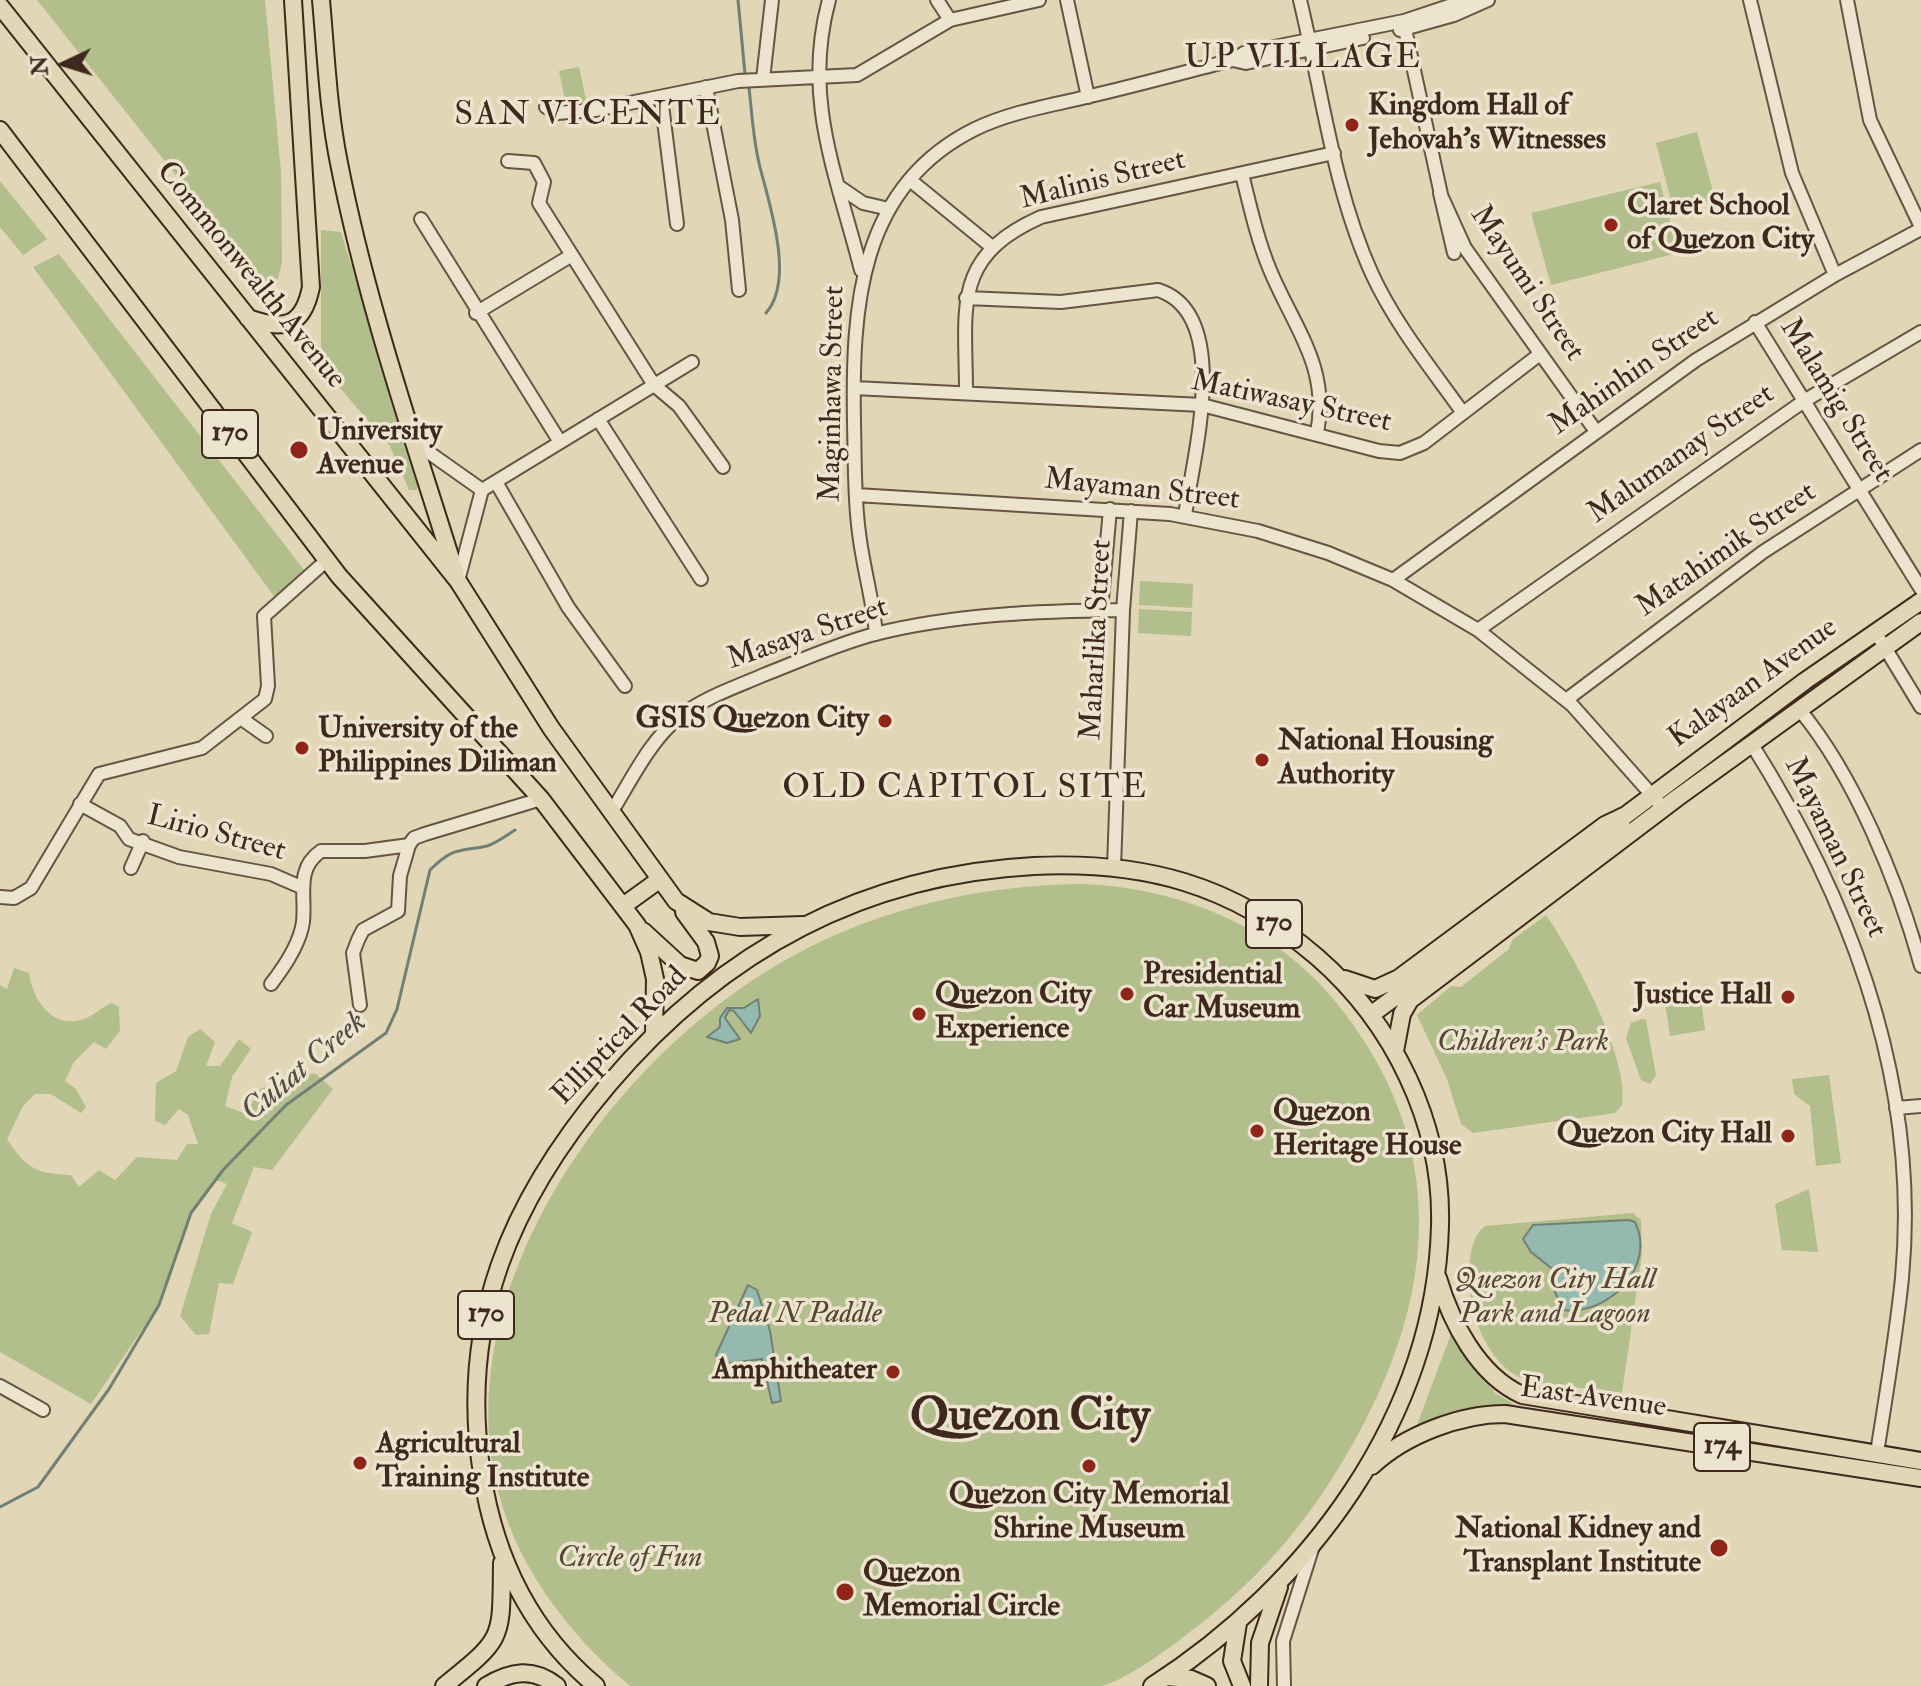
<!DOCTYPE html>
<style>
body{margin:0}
#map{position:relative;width:1921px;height:1686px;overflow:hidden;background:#e1d6b5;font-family:"IM FELL Double Pica",serif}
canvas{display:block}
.north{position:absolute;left:24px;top:24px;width:80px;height:80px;-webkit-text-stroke:6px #ece4cf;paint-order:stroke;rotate:266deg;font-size:22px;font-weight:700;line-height:32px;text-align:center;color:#3e291c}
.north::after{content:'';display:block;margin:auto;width:28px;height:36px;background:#3e291c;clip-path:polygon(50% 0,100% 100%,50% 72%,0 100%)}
</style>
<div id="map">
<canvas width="1921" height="1686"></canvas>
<div class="north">N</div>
</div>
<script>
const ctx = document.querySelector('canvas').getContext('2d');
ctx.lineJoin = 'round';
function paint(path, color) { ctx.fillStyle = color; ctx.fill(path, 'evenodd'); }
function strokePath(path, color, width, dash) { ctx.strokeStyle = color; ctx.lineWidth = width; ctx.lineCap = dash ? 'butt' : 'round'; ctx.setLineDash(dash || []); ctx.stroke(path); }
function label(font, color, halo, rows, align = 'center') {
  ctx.font = font + ' "IM FELL Double Pica",serif'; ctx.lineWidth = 7; ctx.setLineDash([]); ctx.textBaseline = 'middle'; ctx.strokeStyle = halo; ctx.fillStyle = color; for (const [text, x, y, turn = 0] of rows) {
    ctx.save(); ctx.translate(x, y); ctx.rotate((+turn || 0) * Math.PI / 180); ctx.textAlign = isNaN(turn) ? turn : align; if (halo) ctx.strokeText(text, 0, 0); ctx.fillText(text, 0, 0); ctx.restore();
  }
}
paint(new Path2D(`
 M37 0H265L281 172 282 262 278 279 268 291Z
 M579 67 588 109 568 114 559 71Z
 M1697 132 1715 199 1674 212 1656 143Z
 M0 181 47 239 23 255 0 227Z
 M1660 182 1678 253 1551 285 1531 213Z
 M321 230 341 232 419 486 416 490H409L390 446 321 366Z
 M59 254 305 571 276 599 33 267Z
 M1140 581 1193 584 1192 608 1139 605Z
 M1139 609 1192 612 1191 636 1138 633Z
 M1081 884C1177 887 1273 925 1335 1001 1443 1133 1441 1278 1363 1425 1328 1492 1285 1551 1228 1601 1200 1625 1136 1677 1102 1686 1093 1686 1080 1686 1070 1686 1038 1686 1006 1686 974 1686 859 1686 745 1686 630 1686 567 1633 511 1560 495 1477 454 1273 621 1050 791 957 879 908 981 885 1081 884Z
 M1546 915C1573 954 1630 1058 1622 1105L1615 1113 1473 1133 1461 1124 1447 1079 1417 1015 1451 986 1461 987 1509 949 1512 940Z
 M14 968 29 973C33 1000 52 1030 84 1019 94 1016 101 1007 112 1003L119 1007 120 1031 106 1049 94 1042 74 1062 65 1081 76 1089 86 1107 81 1113 51 1094H35L23 1106 7 1139C26 1168 36 1174 71 1175L79 1187 99 1170 115 1180 137 1157 177 1160 187 1144H198L188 1115 179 1109 165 1125 155 1121 156 1083 176 1071 188 1037 200 1029 215 1042 206 1066H220L239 1039 251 1049 232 1077 225 1106 246 1114 260 1089 299 1073 316 1074 333 1089 272 1170 254 1167 232 1223 252 1232 233 1284 219 1283 209 1334 196 1335 180 1316 211 1214 227 1184 216 1180 191 1213 159 1305 91 1404 0 1352V985L7 989Z
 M1693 988 1700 990 1705 1030 1670 1036 1665 1003Z
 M1642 1019 1646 1020 1656 1075 1650 1084 1641 1080 1626 1038 1631 1023Z
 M1829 1075 1841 1163 1816 1166 1810 1106 1794 1094 1792 1079Z
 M1809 1189 1818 1252 1782 1250 1775 1204Z
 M1633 1213 1641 1220 1642 1254 1622 1393C1597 1389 1540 1386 1519 1377 1486 1361 1468 1310 1469 1277 1470 1260 1470 1237 1485 1226Z
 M1451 1334 1495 1393 1517 1406 1479 1409 1415 1430Z`), '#b3be8d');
const water = new Path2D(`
 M758 999 760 1016 751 1033 734 1011 729 1010 725 1018 740 1039 727 1043 707 1037 720 1027V1018L727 1008H744Z
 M1629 1220 1635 1222C1657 1267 1608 1316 1563 1310L1555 1292 1556 1272 1531 1252 1523 1239 1533 1225Z
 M748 1285 757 1290 770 1331 781 1401 772 1403 762 1359 722 1364 716 1355Z`);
paint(water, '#94b9ae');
strokePath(water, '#727f74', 2);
strokePath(new Path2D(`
 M738 0 745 74
 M749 88C752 113 753 138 759 163 768 201 796 279 766 313
 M0 1507 38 1487 109 1389 159 1305 191 1213 223 1170 286 1105 386 1033 397 1009 430 870C453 847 458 852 487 846 496 843 507 835 515 830`), '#727f74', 3);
const minor = new Path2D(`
 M829 0C802 99 837 175 861 270
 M937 0 950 20
 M1067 0 1088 97
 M1300 0C1322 91 1333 188 1372 274 1395 324 1431 368 1463 413
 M1750 0 1792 173 1835 275
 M1847 0 1870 120 1921 227
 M1405 29 1442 199
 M1400 30 1454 15 1488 0
 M1233 60 1246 63 1363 38
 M763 79 772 0
 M706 87 732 220 739 290
 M661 97 677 224
 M546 107 557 113 595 110 738 81 857 75 950 20 1039 0
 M508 161 534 163 544 182 539 203 654 385 679 406 723 467
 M1242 174C1250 206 1257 239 1270 270 1294 328 1330 367 1317 433
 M910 180 992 247
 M841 188 863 203 889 209
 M421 219 560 442
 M1454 253 1440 193 1465 248 1595 430
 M966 298 1061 302 1158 290C1234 314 1192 460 1185 516
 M476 313 572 255
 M1755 322 1921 589
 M854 388 1202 405 1379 451 1400 453 1424 443 1540 354
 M966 392C966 308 951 257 1041 217L1334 153
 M598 419 701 579
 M414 442 482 490
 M496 482 568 607 625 686
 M856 495 1170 514 1258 531 1328 553 1393 580 1478 630 1572 705 1658 802
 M1393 580 1696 360 1835 275 1921 229
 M458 581 482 490 692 362
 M1101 610 1110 509
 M1478 630 1804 401 1921 332
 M876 634C873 600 863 567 859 533 854 497 855 460 854 423 852 308 858 187 975 129 1010 112 1049 106 1086 97 1135 86 1184 72 1233 60L1244 53 1404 21 1467 0
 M1881 641 1921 707
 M1566 700 1763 552 1921 450
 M1799 709C1854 775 1898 882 1921 966
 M242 719 266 736
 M1751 743C1852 903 1920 1086 1902 1278 1896 1337 1886 1395 1877 1453
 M80 804 120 826 129 839 179 857 271 874 301 887
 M612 811C632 779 649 742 679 717 705 697 736 687 766 674 802 660 837 644 875 634 955 614 1041 611 1123 610
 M131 868 143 841
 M1114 868 1123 610 1131 511
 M0 897 14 898 31 888 99 774 202 748 265 699 268 686 264 616 327 560
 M271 984C285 966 300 944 303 922 306 896 295 869 321 851H365L409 845 414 838 425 834 541 799
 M360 1005 353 953 358 940 363 930 398 911 400 876 409 845
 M1896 1108 1921 1106
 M0 1386 43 1410
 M1284 1686 1283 1641 1313 1546`);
const major = new Path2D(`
 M321 0C326 54 328 109 339 163 366 302 413 437 455 572
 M0 6 458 581 551 728 676 901 709 922 740 927 803 925
 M0 130 339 576 541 799 637 925 649 952 655 979 654 1034
 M248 318C284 331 303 327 311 287L293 0
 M623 906 659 880
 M643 931 680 965 698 971 707 963 710 956 706 942 684 912
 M1345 979 1375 989 1399 978 1605 825 1626 815 1805 681 1921 601
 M1372 1014 1614 835 1624 816
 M1395 1051 1402 1014 1410 1000 1677 798 1921 622
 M1438 1278C1451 1322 1478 1375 1522 1395L1921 1461
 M1372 1466C1405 1435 1460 1414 1505 1414L1921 1478
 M1238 1623 1232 1661 1242 1686
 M1166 1677 1191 1679 1207 1686
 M444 1686C505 1637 501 1640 502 1563
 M486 1686C511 1671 533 1667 557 1686
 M596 1686C530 1631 495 1558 482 1474 458 1321 511 1200 608 1085 719 954 860 875 1034 866 1144 861 1232 884 1317 957 1393 1023 1443 1124 1440 1226 1435 1417 1308 1586 1152 1686
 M1259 1686 1260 1643 1279 1587`);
strokePath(minor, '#675442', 16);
strokePath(major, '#3e291c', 20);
strokePath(minor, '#ece4cf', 12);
strokePath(major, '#e1d6b5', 16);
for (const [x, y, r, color] of [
 [1352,125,8,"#8f2418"],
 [1611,225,8,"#8f2418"],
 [299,450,10,"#8f2418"],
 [885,721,8,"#8f2418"],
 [302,748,8,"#8f2418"],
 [1262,760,8,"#8f2418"],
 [1127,994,8,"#8f2418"],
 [1788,997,8,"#8f2418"],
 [919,1014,8,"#8f2418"],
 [1257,1131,8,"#8f2418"],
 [1788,1136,8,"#8f2418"],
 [893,1372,8,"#8f2418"],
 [360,1463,8,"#8f2418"],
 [1089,1466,8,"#8f2418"],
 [1719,1548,10,"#8f2418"],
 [845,1592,10,"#8f2418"]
]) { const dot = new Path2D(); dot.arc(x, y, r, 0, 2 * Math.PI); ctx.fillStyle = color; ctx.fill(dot); strokePath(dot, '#ece4cf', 3); }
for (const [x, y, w] of [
 [230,434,56],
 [1274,924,56],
 [486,1315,56],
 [1722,1447,56]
]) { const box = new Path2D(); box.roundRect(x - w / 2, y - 24, w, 48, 6); ctx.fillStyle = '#ece4cf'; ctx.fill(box); strokePath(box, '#3e291c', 2); }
label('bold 28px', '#3e291c', null, [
 ["170",230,434],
 ["170",1274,924],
 ["170",486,1315],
 ["174",1722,1447]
]);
label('bold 30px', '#3e291c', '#ece4cf', [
 ["Kingdom Hall of",1368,108],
 ["Jehovah's Witnesses",1368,142],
 ["Claret School",1627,208],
 ["of Quezon City",1627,242],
 ["University",317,433],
 ["Avenue",317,467],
 ["GSIS Quezon City",869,721,"right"],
 ["University of the",318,731],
 ["Philippines Diliman",318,765],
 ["National Housing",1278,743],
 ["Authority",1278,777],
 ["Presidential",1143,977],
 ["Car Museum",1143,1011],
 ["Quezon City",935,997],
 ["Experience",935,1031],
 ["Justice Hall",1772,997,"right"],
 ["Quezon",1273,1114],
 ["Heritage House",1273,1148],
 ["Quezon City Hall",1772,1136,"right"],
 ["Amphitheater",877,1372,"right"],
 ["Agricultural",376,1446],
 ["Training Institute",376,1480],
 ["Quezon City Memorial",1089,1497,"center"],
 ["Shrine Museum",1089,1531,"center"],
 ["National Kidney and",1701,1531,"right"],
 ["Transplant Institute",1701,1565,"right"],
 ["Quezon",863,1575],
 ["Memorial Circle",863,1609]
], 'left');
label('30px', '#3e291c', '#ece4cf', [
 ["Malinis Street",1103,181,-14],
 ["Commonwealth Avenue",250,276,51],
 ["Mayumi Street",1526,284,56],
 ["Mahinhin Street",1635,373,-35],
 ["Maginhawa Street",834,394,-89],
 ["Malamig Street",1835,401,58],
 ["Matiwasay Street",1291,403,12],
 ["Malumanay Street",1682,455,-35],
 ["Mayaman Street",1142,491,6],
 ["Matahimik Street",1727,551,-35],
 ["Masaya Street",808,635,-19],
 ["Maharlika Street",1098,640,-87],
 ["Kalayaan Avenue",1754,684,-36],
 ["Lirio Street",216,835,15],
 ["Mayaman Street",1834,848,64],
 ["Elliptical Road",621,1037,-46],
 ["East Avenue",1593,1399,8]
]);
label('italic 30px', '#554733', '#ece4cf', [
 ["Children's Park",1523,1044],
 ["Quezon City Hall",1555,1282],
 ["Park and Lagoon",1555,1316],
 ["Pedal N Paddle",795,1316],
 ["Circle of Fun",630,1560]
]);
label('italic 32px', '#544d40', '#ece4cf', [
 ["Culiat Creek",305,1068,-40]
]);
ctx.letterSpacing = '2px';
label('34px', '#3e291c', '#ece4cf', [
 ["UP VILLAGE",1303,60],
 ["SAN VICENTE",588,117],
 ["OLD CAPITOL SITE",965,790]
]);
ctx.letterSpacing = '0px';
label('bold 46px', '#3e291c', '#ece4cf', [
 ["Quezon City",1030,1419]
]);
</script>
